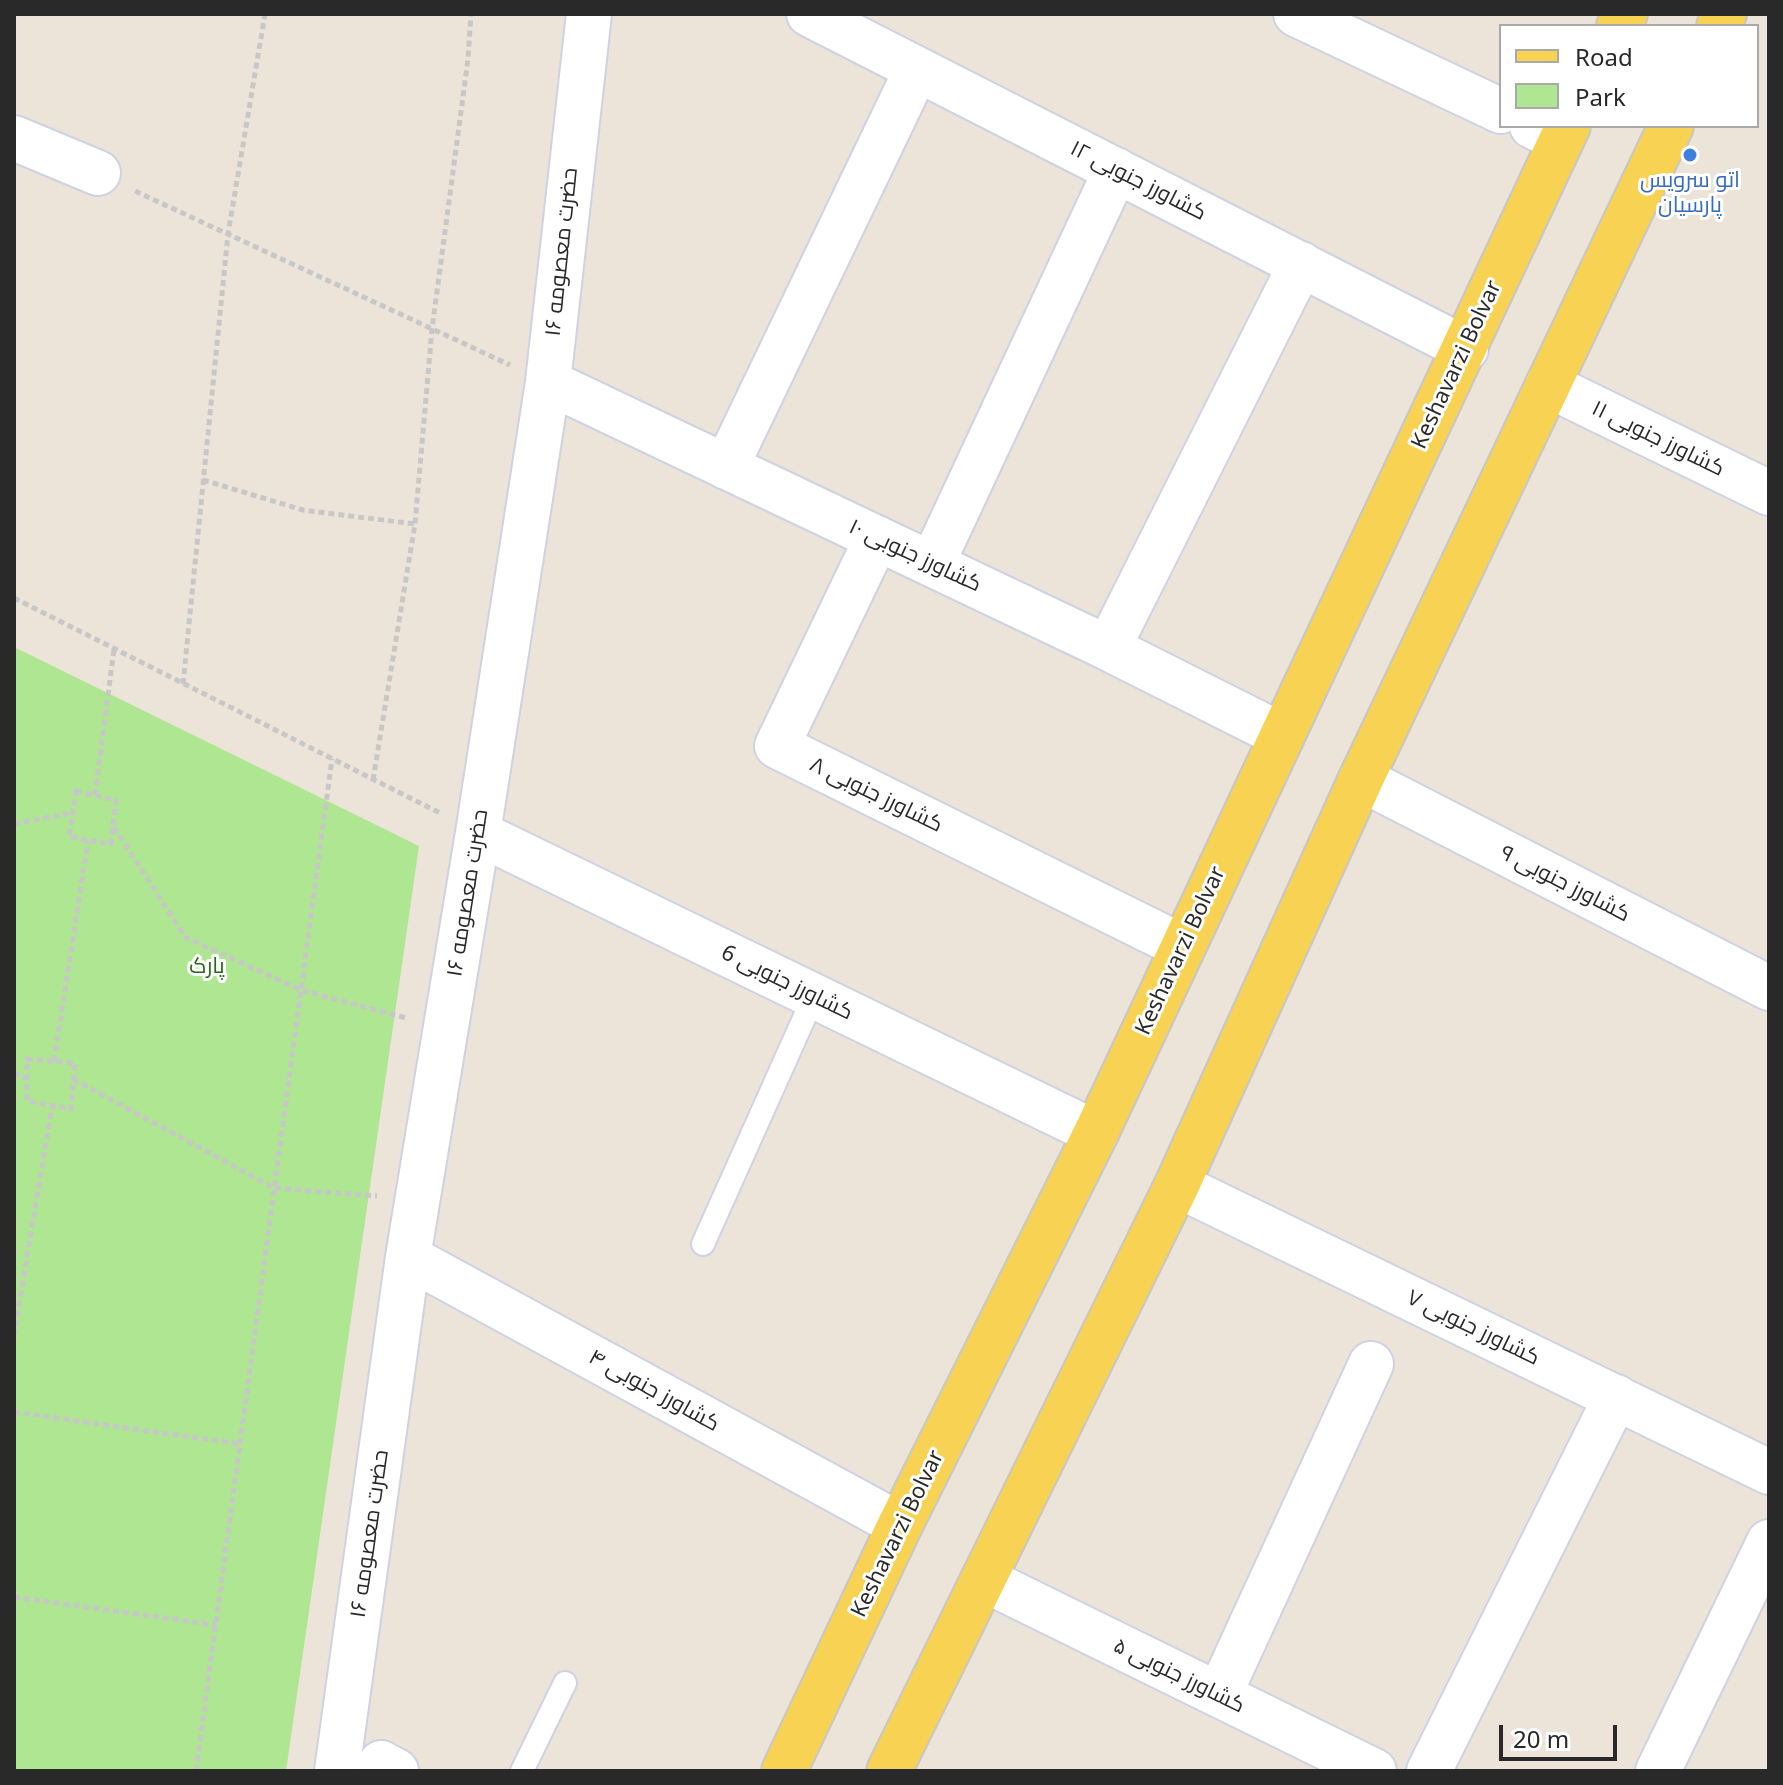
<!DOCTYPE html>
<meta charset="utf-8">
<style>
body{margin:0}
#map{position:relative;width:1783px;height:1785px;overflow:hidden;background:#ece4d9;font-family:"Noto Sans",sans-serif}
canvas{display:block}
.frame{position:absolute;inset:0;border:16px solid #292929;pointer-events:none}
.legend{position:absolute;left:1499px;top:24px;width:260px;height:104px;box-sizing:border-box;background:#fff;border:2px solid #a9a9a9;margin:0;padding:10px 14px;list-style:none;font-size:24px;color:#292929}
.legend li{display:flex;align-items:center;gap:16px;height:40px}
.legend b{width:40px;border:2px solid #a9a9a9}
.scale{position:absolute;left:1499px;top:1725px;width:118px;height:36px;box-sizing:border-box;border:4px solid #292929;border-top:0;padding-left:10px;font-size:24px;line-height:28px;white-space:nowrap;color:#292929;-webkit-text-stroke:6px #fff;paint-order:stroke}
</style>
<div id="map">
<canvas width="1783" height="1785"></canvas>
<div class="frame"></div>
<ul class="legend">
<li><b style="height:10px;background:#f8d252"></b>Road</li>
<li><b style="height:22px;background:#aee692"></b>Park</li>
</ul>
<div class="scale">20 m</div>
</div>
<script>
const ctx = document.querySelector('canvas').getContext('2d');
ctx.lineJoin = 'round';
function paint(path, color) { ctx.fillStyle = color; ctx.fill(path, 'evenodd'); }
function strokePath(path, color, width, dash) { ctx.strokeStyle = color; ctx.lineWidth = width; ctx.lineCap = dash ? 'butt' : 'round'; ctx.setLineDash(dash || []); ctx.stroke(path); }
function label(font, color, halo, rows, align = 'center') {
  ctx.font = font + ' "Noto Sans",Cairo,sans-serif'; ctx.lineWidth = 6; ctx.setLineDash([]); ctx.textBaseline = 'middle'; ctx.strokeStyle = halo; ctx.fillStyle = color; for (const [text, x, y, turn = 0] of rows) {
    ctx.save(); ctx.translate(x, y); ctx.rotate((+turn || 0) * Math.PI / 180); ctx.textAlign = isNaN(turn) ? turn : align; if (halo) ctx.strokeText(text, 0, 0); ctx.fillText(text, 0, 0); ctx.restore();
  }
}
paint(new Path2D(`
 M14 647 419 846 286 1771H14Z`), '#aee692');
const lane = new Path2D(`
 M703 1244 814 996
 M522 1771 565 1683`);
const street = new Path2D(`
 M809 14 1466 349
 M1296 14 1501 111
 M1532 126 1561 140
 M14 138 98 173
 M548 382 1108 648 1281 735
 M1548 385 1769 493
 M726 467 917 69
 M877 538 777 746 1183 947
 M932 564 1116 170
 M1108 648 1301 264
 M1361 779 1769 988
 M478 833 1096 1133
 M1177 1185 1769 1472
 M408 1257 900 1525
 M985 1580 1374 1771
 M1219 1695 1371 1364
 M381 1763 396 1771
 M337 1771 408 1257 478 833 548 382 589 14
 M1429 1771 1616 1397
 M1658 1771 1769 1542`);
const primary = new Path2D(`
 M1619 26 1625 14
 M1719 26 1724 14
 M784 1771 900 1525 1096 1133 1568 126
 M889 1771 1177 1185 1361 779 1671 126`);
strokePath(lane, '#cfd2e3', 26);
strokePath(street, '#cfd2e3', 48);
strokePath(primary, '#c7c7c7', 48);
strokePath(new Path2D(`
 M135 191 510 365
 M203 480 303 510 415 524
 M14 598 442 814
 M183 684 228 234 265 14
 M373 780 415 524 432 329 468 59 471 14
 M76 791 116 800 111 844 69 837Z
 M95 795 114 649
 M14 824 72 813
 M114 827 185 937 301 990 406 1018
 M27 1059 75 1063 71 1109 27 1101Z
 M54 1061 88 841
 M14 1073 27 1079
 M73 1079 274 1188 377 1196
 M14 1336 52 1106
 M14 1412 240 1444
 M14 1597 216 1625
 M196 1771 332 759`), '#c7c7c7', 5, [6, 4]);
strokePath(lane, '#fff', 22);
strokePath(street, '#fff', 44);
strokePath(primary, '#f8d252', 44);
for (const [x, y, r, color] of [
 [1690,155,8,"#3f7fe0"]
]) { const dot = new Path2D(); dot.arc(x, y, r, 0, 2 * Math.PI); ctx.fillStyle = color; ctx.fill(dot); strokePath(dot, '#fff', 3); }
label('22px', '#292929', '#fff', [
 ["کشاورز جنوبی ۱۲",1138,181,27],
 ["حضرت معصومه ۱۶",562,252,-84],
 ["Keshavarzi Bolvar",1457,365,-65],
 ["کشاورز جنوبی ۱۱",1658,439,26],
 ["کشاورز جنوبی ۱۰",915,556,25],
 ["کشاورز جنوبی ۸",876,795,26],
 ["کشاورز جنوبی ۹",1565,884,27],
 ["حضرت معصومه ۱۶",468,893,-81],
 ["Keshavarzi Bolvar",1181,951,-65],
 ["کشاورز جنوبی 6",787,983,26],
 ["کشاورز جنوبی ۷",1473,1328,26],
 ["کشاورز جنوبی ۴",654,1391,29],
 ["حضرت معصومه ۱۶",370,1534,-82],
 ["Keshavarzi Bolvar",898,1534,-64],
 ["کشاورز جنوبی ۵",1179,1676,26]
]);
label('22px', '#366cbe', '#fff', [
 ["اتو سرویس",1690,181],
 ["پارسیان",1690,206]
]);
label('22px', '#266916', '#fff', [
 ["پارک",207,967]
]);
</script>
